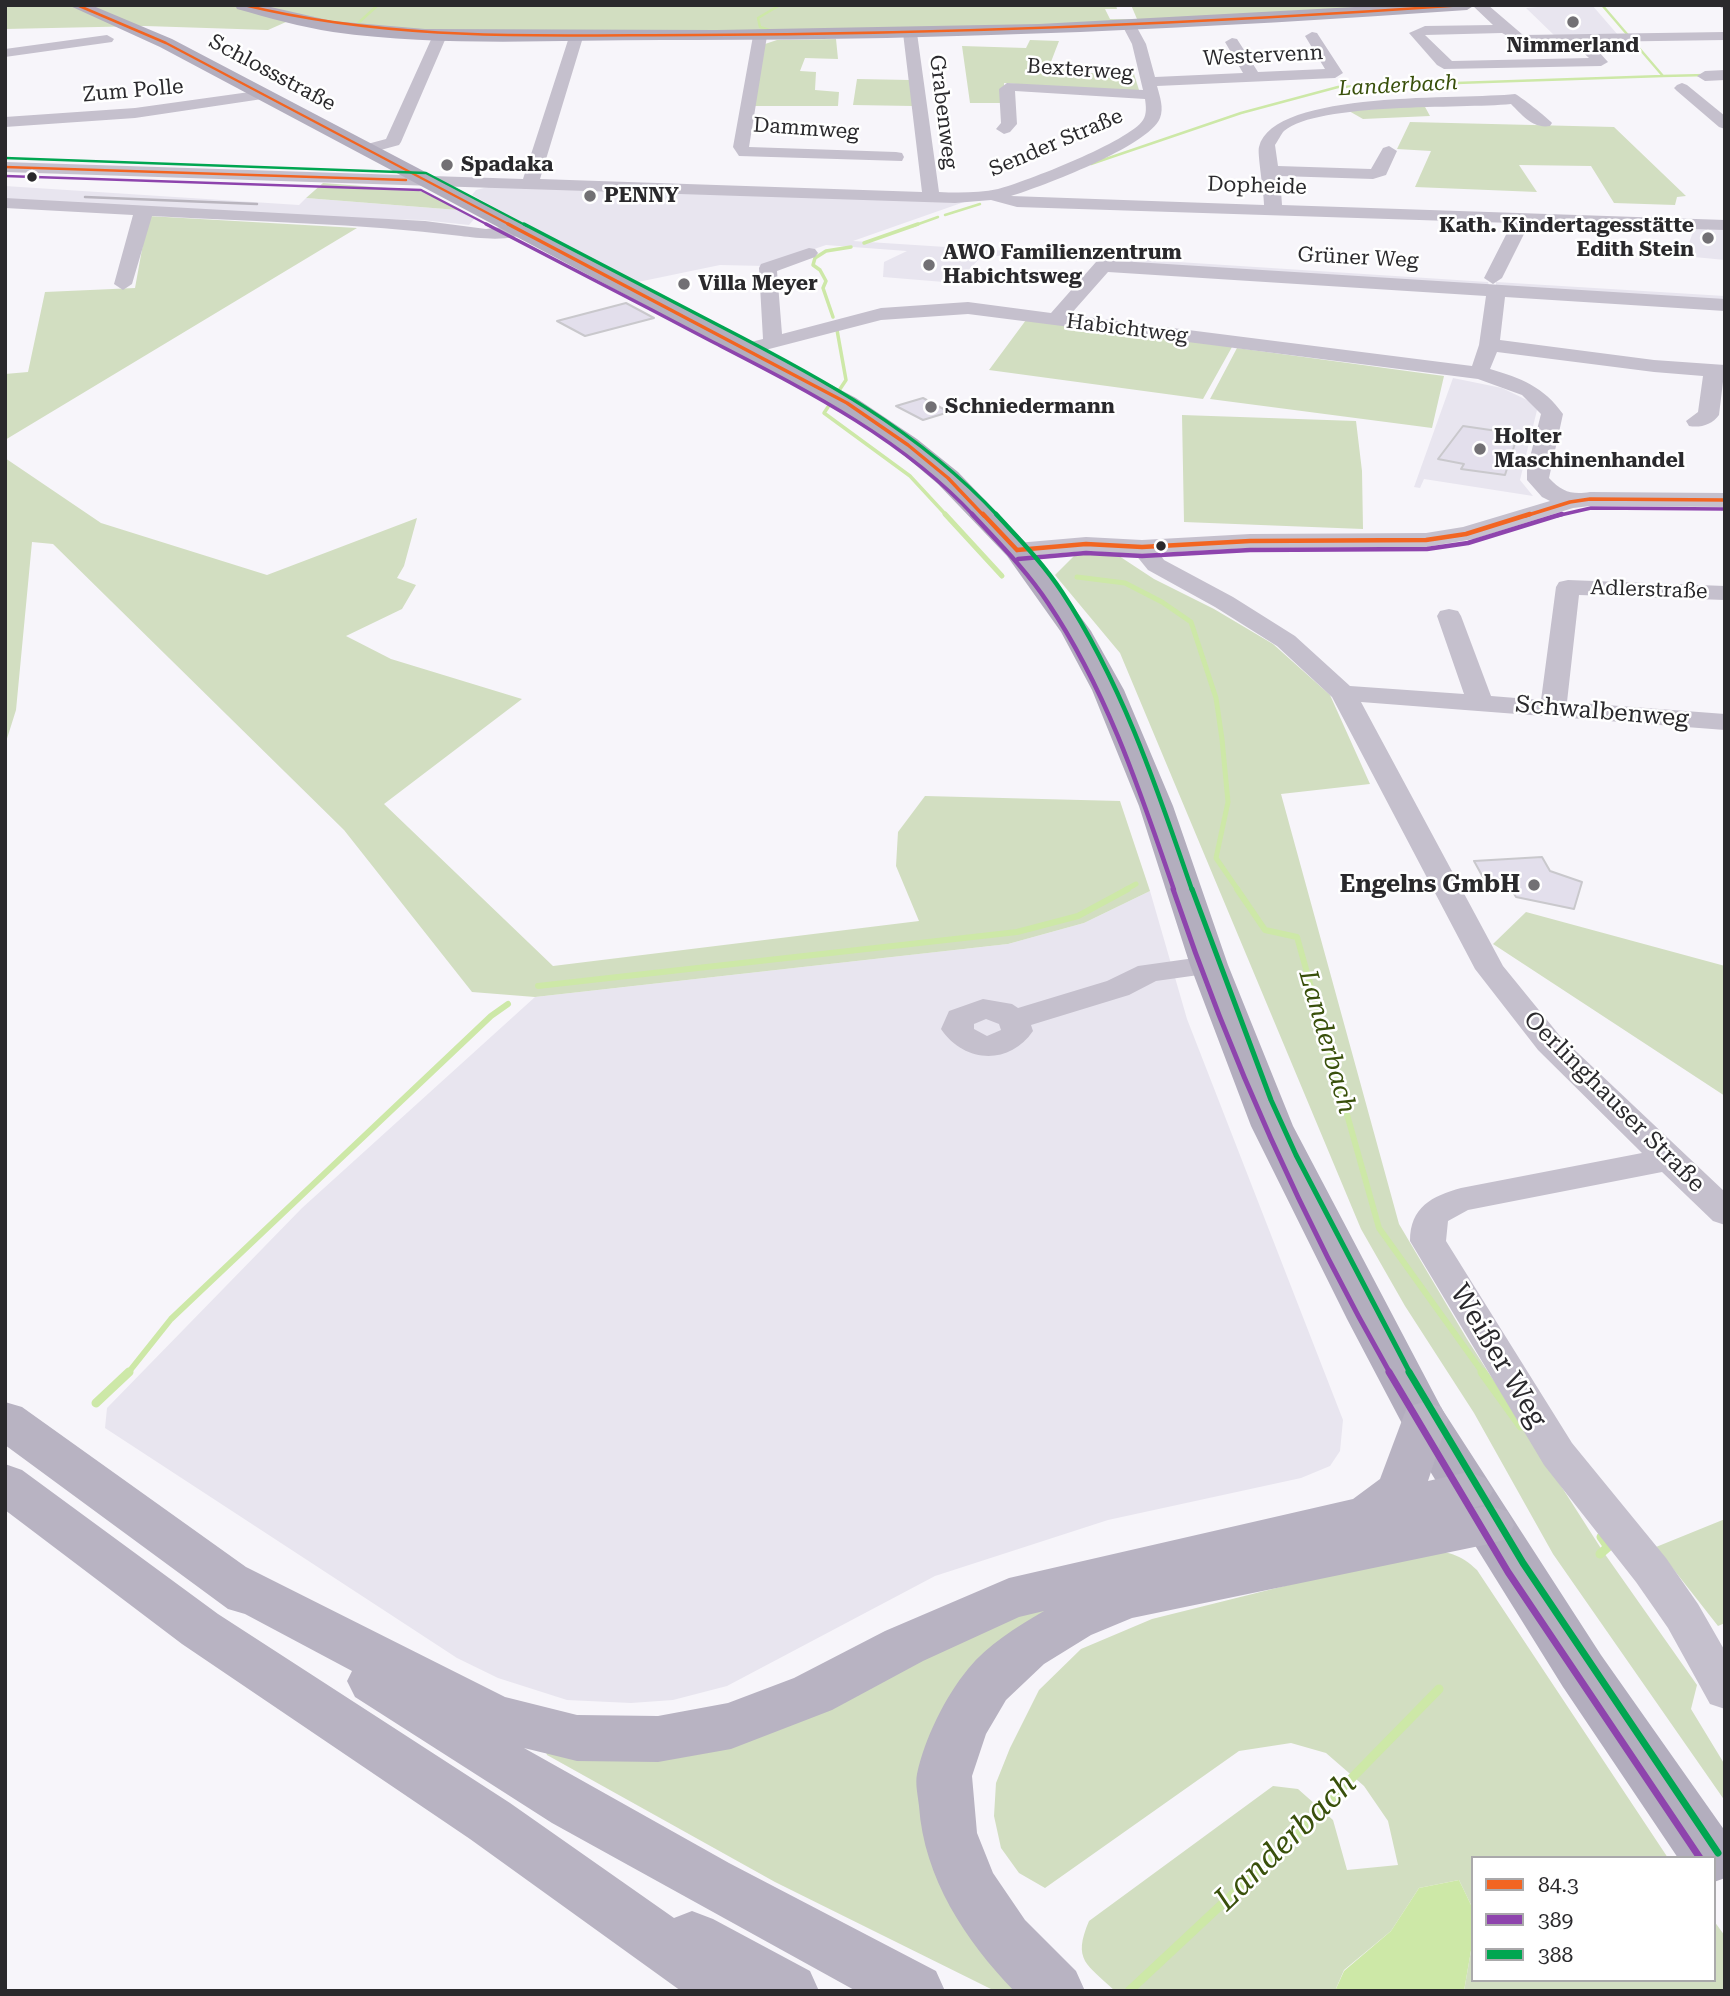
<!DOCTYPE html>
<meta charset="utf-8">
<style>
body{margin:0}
#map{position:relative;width:1730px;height:1996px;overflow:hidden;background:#f7f5fa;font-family:"Roboto Serif",serif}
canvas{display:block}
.frame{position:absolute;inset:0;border:7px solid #2a292c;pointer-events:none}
.legend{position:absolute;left:1471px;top:1856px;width:245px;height:126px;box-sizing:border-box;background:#fff;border:2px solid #aaa9ab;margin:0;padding:9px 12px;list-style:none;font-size:21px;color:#2a292c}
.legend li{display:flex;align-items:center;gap:14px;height:35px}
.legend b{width:35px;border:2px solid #aaa9ab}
</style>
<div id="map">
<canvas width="1730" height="1996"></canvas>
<div class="frame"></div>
<ul class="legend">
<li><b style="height:9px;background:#f26522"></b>84.3</li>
<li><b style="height:9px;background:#8e44ad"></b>389</li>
<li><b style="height:9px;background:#00a651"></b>388</li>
</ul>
</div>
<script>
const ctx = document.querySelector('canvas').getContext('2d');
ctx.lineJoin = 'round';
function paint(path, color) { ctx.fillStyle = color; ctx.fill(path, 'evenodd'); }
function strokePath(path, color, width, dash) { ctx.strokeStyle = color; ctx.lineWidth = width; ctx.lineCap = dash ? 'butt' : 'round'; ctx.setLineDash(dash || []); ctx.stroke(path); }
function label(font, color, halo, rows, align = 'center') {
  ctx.font = font + ' "Roboto Serif",serif'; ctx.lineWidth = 5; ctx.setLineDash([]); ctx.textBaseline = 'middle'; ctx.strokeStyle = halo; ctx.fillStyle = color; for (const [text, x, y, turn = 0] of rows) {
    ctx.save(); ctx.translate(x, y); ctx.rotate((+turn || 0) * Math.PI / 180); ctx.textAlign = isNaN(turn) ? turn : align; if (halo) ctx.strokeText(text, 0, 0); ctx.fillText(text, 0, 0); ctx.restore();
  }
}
paint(new Path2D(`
 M1561 5H1592L1618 35 1555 36 1526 8Z
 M5 186 299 205 306 198 458 210 475 218 469 225 422 220 337 218 5 199Z
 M488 187 967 201 853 241 1488 282 1489 286 983 255 956 283 883 277 884 262 907 251 826 245 765 266 720 265 638 282 568 248 472 195 476 190Z
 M1695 227 1725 228V260L1684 256Z
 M1496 282 1725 296V301L1496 287Z
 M1453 378 1502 388 1529 401 1537 410 1520 480 1533 496 1424 479 1420 488 1414 487Z
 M1150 891 1187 1019 1343 1420 1340 1451 1330 1466 1301 1478 1108 1520 935 1576 727 1686 673 1700 631 1703 567 1700 498 1678 457 1658 105 1428 107 1408 302 1208 535 997 1008 944 1084 923Z`), '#e8e5ef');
paint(new Path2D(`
 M5 5H1116L1117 9H1105L1110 19H1137L1131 5H1419L1227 19 806 34 387 30 295 18 268 30 145 26 5 29Z
 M836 39 838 59 805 58 800 71 816 72 815 90 839 92 838 106H754L762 45 777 40Z
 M1030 40 1059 41 1049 67 1087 73 1134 74 1139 90 1129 93 1004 83V103H970L962 46 1026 48Z
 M857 79 910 80 913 106 853 105Z
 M1424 105 1430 116 1363 119 1349 111Z
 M1410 122 1614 127 1686 196 1677 197 1675 205 1614 203 1591 166 1519 165 1537 192 1415 187 1431 151 1397 149Z
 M323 183 414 190 428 193 458 210 306 198Z
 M148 216 357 228 5 440V374L28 372 45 292 135 288Z
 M1026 320 1232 347 1203 399 989 370Z
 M1237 348 1444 376 1432 428 1210 399Z
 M1182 415 1356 421 1362 471 1363 529 1184 522Z
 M5 458 101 523 267 575 417 518 404 566 397 578 416 585 402 609 346 636 391 659 522 699 384 804 553 966 919 921 896 866 898 832 925 796 1120 801 1150 891 1084 923 1008 944 535 997 472 992 344 830 53 544 32 542 16 710 5 745Z
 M1106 551 1119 556 1154 579 1214 609 1273 644 1330 695 1370 784 1281 794 1399 1224 1467 1339 1602 1550 1697 1685 1691 1709 1725 1765V1801L1553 1554 1474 1413 1405 1306 1361 1229 1120 653 1055 575 1074 556Z
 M1526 912 1725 966V1096L1493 944Z
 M1725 1519V1623L1718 1626 1656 1547Z
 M1425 1551C1448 1551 1460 1554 1477 1570L1668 1858H1473V1909L1459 1880 1419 1888 1391 1931 1344 1970 1335 1991H1115C1087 1964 1072 1961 1089 1921L1273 1786 1298 1789 1333 1820 1347 1870 1398 1865 1388 1821 1364 1786 1326 1753 1291 1743 1239 1751 1045 1888 1019 1873 1001 1848 994 1816 996 1783 1010 1748 1039 1690 1081 1649 1152 1619Z
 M1102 1596 937 1755 1031 1991H995L775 1882 547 1755 545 1749 641 1755 1014 1611Z
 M1714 1921 1725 1936V1991H1464L1473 1939V1980H1714Z`), '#d2dec1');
paint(new Path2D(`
 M1459 1880 1473 1909V1939L1464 1991H1335L1344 1971 1391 1931 1419 1888Z`), '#cde8a7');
strokePath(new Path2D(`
 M355 26 378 5
 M772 31 760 27 758 18 780 5
 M1663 76 1707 75
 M1091 164 1241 113 1338 87 1663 76 1602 5
 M945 215 980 204
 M913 226 938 217`), '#cde8a7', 2.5);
strokePath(new Path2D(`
 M864 243 918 224
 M833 317 823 288 826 281 820 270 813 265 815 258 826 251 851 247
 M837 330 846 380 824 413 910 476 947 516`), '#cde8a7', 3.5);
strokePath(new Path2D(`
 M945 514 1002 576
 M1077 577 1125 583 1162 602 1191 622 1216 698 1222 739 1228 802 1216 858 1238 890
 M1125 890 1136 884`), '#cde8a7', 5);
strokePath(new Path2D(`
 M1237 889 1265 930 1297 937 1379 1228 1483 1373
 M538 986 1017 932 1078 916 1128 889
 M128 1373 171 1319 491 1016 508 1004`), '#cde8a7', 6);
strokePath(new Path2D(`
 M1482 1372 1521 1426
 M96 1403 129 1372
 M1600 1554 1608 1547 1601 1537
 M1129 1991 1296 1835 1439 1689`), '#cde8a7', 9);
const building = new Path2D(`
 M626 303 654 318 585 336 557 321Z
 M923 398 949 412 923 420 896 406Z
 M1463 426 1518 434 1505 475 1461 469 1464 464 1438 459Z
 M1542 857 1550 871 1582 882 1574 909 1516 897 1511 889 1490 890 1474 861Z`);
paint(building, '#e3dfec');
strokePath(building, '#c9c8cc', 2);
paint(new Path2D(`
 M1472 5H1488L1523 35 1725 32V40L1590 42 1608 62 1601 66 1444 69 1437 65 1409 33 1425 26 1493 25ZM1502 33 1521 43H1573L1589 58 1452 61 1425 35Z
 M1717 5H1725V10Z
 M1129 21 1134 22 1146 44 1155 77 1243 73 1225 42 1232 38 1237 39 1258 72 1325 69 1305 36 1312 32 1317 33 1343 73 1335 78 1157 86C1160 97 1164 108 1160 118 1149 146 1041 187 1011 196L1264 205C1264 192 1257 153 1259 147 1273 89 1465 100 1515 94 1520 96 1548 118 1552 123L1550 126C1533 129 1522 115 1511 104 1461 109 1319 102 1284 131 1281 134 1278 141 1275 145L1278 166 1371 169 1383 148 1389 146 1397 151 1386 175 1373 179 1280 176 1282 205 1725 220V230L1529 224 1502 278 1493 284 1484 278 1512 223 1017 207 991 200 955 203 5 172V162L523 179 570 34 577 30 584 34 540 179 922 192 903 33 910 29 917 33 939 192C958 193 979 193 998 189 1025 182 1130 141 1143 120 1147 114 1146 106 1145 99L1015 91 1017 124 1010 132 1004 134 996 129 1001 123 999 89 1007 83 1143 90 1132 44 1122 25Z
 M441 29 448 33 401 142 399 145 366 154 360 152 358 149 360 146 386 139 434 33Z
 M760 32 767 36 749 147 896 152 902 153 904 157 902 161 739 156 733 147 753 36Z
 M107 35 114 39 112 42 5 57V49Z
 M1725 70V80L1705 81 1697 76 1705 71Z
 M1682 83 1687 85 1725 116V129L1719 127 1677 91 1674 88 1677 85Z
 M264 90 269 92 272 95 269 98 135 118 5 127V117L135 108Z
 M5 198 425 221 486 229 519 225 528 230C517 243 477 238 461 236 359 223 254 222 152 216L132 284 123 290 114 284 133 215 5 208Z
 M809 248 815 249 818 253 815 257 777 271 782 334 881 308 968 302 1051 313 1096 262 1103 260 1725 299V311L1505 297 1500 340 1654 360 1725 365 1719 415C1712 425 1700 428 1689 426L1686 421 1698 412 1703 376 1654 372 1497 352 1490 369C1521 378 1544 387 1563 414L1549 478C1562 492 1572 495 1590 492L1725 493V507L1590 506 1573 508 1474 539 1426 547 1250 548 1159 553 1164 560 1233 597 1295 636 1350 686 1464 694 1437 616 1440 611 1449 609 1458 611 1461 616 1491 696 1541 700 1556 587 1559 582 1568 580 1725 586V600L1579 595 1567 702 1725 714V730L1361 702 1503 966 1560 1036 1725 1192V1225L1713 1221 1662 1172 1468 1210 1448 1221 1446 1241 1572 1443 1666 1558 1698 1604 1725 1651V1709L1710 1704 1668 1628 1636 1582 1544 1465 1410 1241C1410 1207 1432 1196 1461 1188L1642 1153 1538 1050 1475 969 1332 697 1277 646 1215 607 1148 570 1135 554 1086 551 1017 557 1009 555 1005 550 1009 545 1017 543 1086 537 1142 540 1250 534 1426 533 1463 527 1550 501 1542 497 1527 480V469L1541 414 1522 395 1478 379 968 314 881 320 746 355 739 353 736 349 739 345 763 339 759 268 761 264ZM1108 272 1486 296 1479 345 1472 366 1070 315Z
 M1209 956 1220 958 1224 965 1220 972 1156 981 1129 995 1031 1025 1033 1031C1009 1066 964 1063 941 1029L949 1011 983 999 1012 1004 1018 1008 1107 981 1138 966ZM986 1019 999 1024 1001 1030 987 1036 974 1029V1024Z`), '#c5c0cd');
paint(new Path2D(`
 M68 5H91L172 39 856 398 917 439 958 472 1027 544 1091 631 1124 690 1173 806 1228 965 1293 1126 1442 1409 1601 1655 1725 1831V1878L1714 1882V1858H1678L1563 1687 1471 1539 1407 1433 1347 1319 1251 1126 1190 965 1139 806 1092 690 1061 632 1007 556 938 484 899 451 838 408 160 47Z
 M235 5H262L332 21 425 29 717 30 1039 24 1392 5H1475L1467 10C1199 29 931 41 662 40 553 40 441 47 333 32 301 27 269 18 237 9Z`), '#b3aebe');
paint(new Path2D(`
 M5 1402 22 1407 246 1567 505 1697 577 1715 658 1716 728 1703 794 1678 885 1631 1009 1578 1353 1499 1380 1479 1407 1407 1424 1402 1441 1407 1448 1420 1428 1481 1468 1472 1485 1478 1493 1491 1485 1504 1470 1509 1489 1506 1507 1511 1514 1525 1507 1539 1489 1544 1132 1618 1091 1635 1044 1664 1006 1700 986 1734 972 1776 977 1833 993 1873 1025 1920 1076 1971 1085 1991H1014C965 1940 924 1878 919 1806 918 1796 915 1784 917 1774 925 1738 945 1697 968 1669 988 1644 1017 1627 1044 1611L1019 1617 923 1661 832 1710 731 1749 658 1762 577 1761 524 1748 729 1863 936 1971 945 1991H856L552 1823 355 1697 347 1681 352 1671 245 1614 228 1609 5 1445Z
 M5 1464 22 1470 218 1614 510 1803 674 1918 692 1911 713 1919 810 1971 819 1991H681L470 1839 182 1644 5 1510Z`), '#b8b3c2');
strokePath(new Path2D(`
 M85 197 257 204`), '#b9b5be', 2.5);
strokePath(new Path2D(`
 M77 5 166 43 512 226
 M244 5C396 42 541 35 696 35 953 34 1208 23 1464 5
 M5 167 406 180`), '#f26522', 2.5);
strokePath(new Path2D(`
 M508 224 847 403 908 445 948 478 984 516
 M1525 516 1570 502 1590 499 1725 500`), '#f26522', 3.5);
strokePath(new Path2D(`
 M983 514 1017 550
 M1017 550 1086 544 1142 547 1250 541 1426 540 1466 534 1530 514`), '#f26522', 4.5);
strokePath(new Path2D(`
 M5 176 421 190 490 226`), '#8e44ad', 2.5);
strokePath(new Path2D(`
 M486 224C561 263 635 301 709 340 802 388 901 437 974 516
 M1556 516 1591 508 1725 509`), '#8e44ad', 3.5);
strokePath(new Path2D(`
 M972 514C999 543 1027 571 1048 603 1107 691 1140 791 1174 890
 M1018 559 1086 553 1142 556 1250 550 1427 549 1468 543 1562 514`), '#8e44ad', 4.5);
strokePath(new Path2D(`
 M1173 889C1230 1057 1302 1219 1390 1373`), '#8e44ad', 5);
strokePath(new Path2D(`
 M1389 1372 1508 1572 1700 1858`), '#8e44ad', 7);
strokePath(new Path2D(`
 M5 158 426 173 527 226`), '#00a651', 2.5);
strokePath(new Path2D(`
 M524 224C589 258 653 291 718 325 821 378 918 430 998 516`), '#00a651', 3.5);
strokePath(new Path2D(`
 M996 514C1019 539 1043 563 1062 592 1122 683 1157 788 1192 890`), '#00a651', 4.5);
strokePath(new Path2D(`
 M1192 889 1271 1100 1296 1155 1410 1373`), '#00a651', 5);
strokePath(new Path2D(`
 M1409 1372 1523 1563 1718 1853`), '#00a651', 7);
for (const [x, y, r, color] of [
 [1573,22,7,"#727074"],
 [447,165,7,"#727074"],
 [32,177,6,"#2a292c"],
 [590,196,7,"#727074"],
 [1708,238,7,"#727074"],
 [929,265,7,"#727074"],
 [684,284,7,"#727074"],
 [931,407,7,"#727074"],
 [1480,449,7,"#727074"],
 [1161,546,6,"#2a292c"],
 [1534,885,7,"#727074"]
]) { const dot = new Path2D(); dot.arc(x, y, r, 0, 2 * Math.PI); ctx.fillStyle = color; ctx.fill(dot); strokePath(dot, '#fff', 2.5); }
label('bold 21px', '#2a292c', '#fff', [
 ["Nimmerland",1573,46,"center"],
 ["Spadaka",461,165],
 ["PENNY",604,196],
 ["Kath. Kindertagesstätte",1694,226,"right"],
 ["Edith Stein",1694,250,"right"],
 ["AWO Familienzentrum",943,253],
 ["Habichtsweg",943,277],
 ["Villa Meyer",698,284],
 ["Schniedermann",945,407],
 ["Holter",1494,437],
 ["Maschinenhandel",1494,461]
], 'left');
label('21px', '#2a292c', '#fff', [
 ["Westervenn",1263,56,-3],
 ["Bexterweg",1080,70,4],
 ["Schlossstraße",272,73,28],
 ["Zum Polle",133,91,-5],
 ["Grabenweg",943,112,83],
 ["Dammweg",806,129,4],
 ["Sender Straße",1056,143,-23],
 ["Dopheide",1257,186,2],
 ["Grüner Weg",1358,258,3],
 ["Habichtweg",1127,329,7],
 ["Adlerstraße",1649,590,2]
]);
label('italic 21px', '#39500b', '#fff', [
 ["Landerbach",1398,86,-3]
]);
label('24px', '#2a292c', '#fff', [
 ["Schwalbenweg",1602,712,5],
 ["Oerlinghauser Straße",1614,1102,45]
]);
label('bold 24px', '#2a292c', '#fff', [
 ["Engelns GmbH",1520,885]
], 'right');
label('italic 26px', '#39500b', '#fff', [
 ["Landerbach",1327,1042,74]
]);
label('28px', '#2a292c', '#fff', [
 ["Weißer Weg",1498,1356,59]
]);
label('italic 32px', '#39500b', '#fff', [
 ["Landerbach",1286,1842,-44]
]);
</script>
